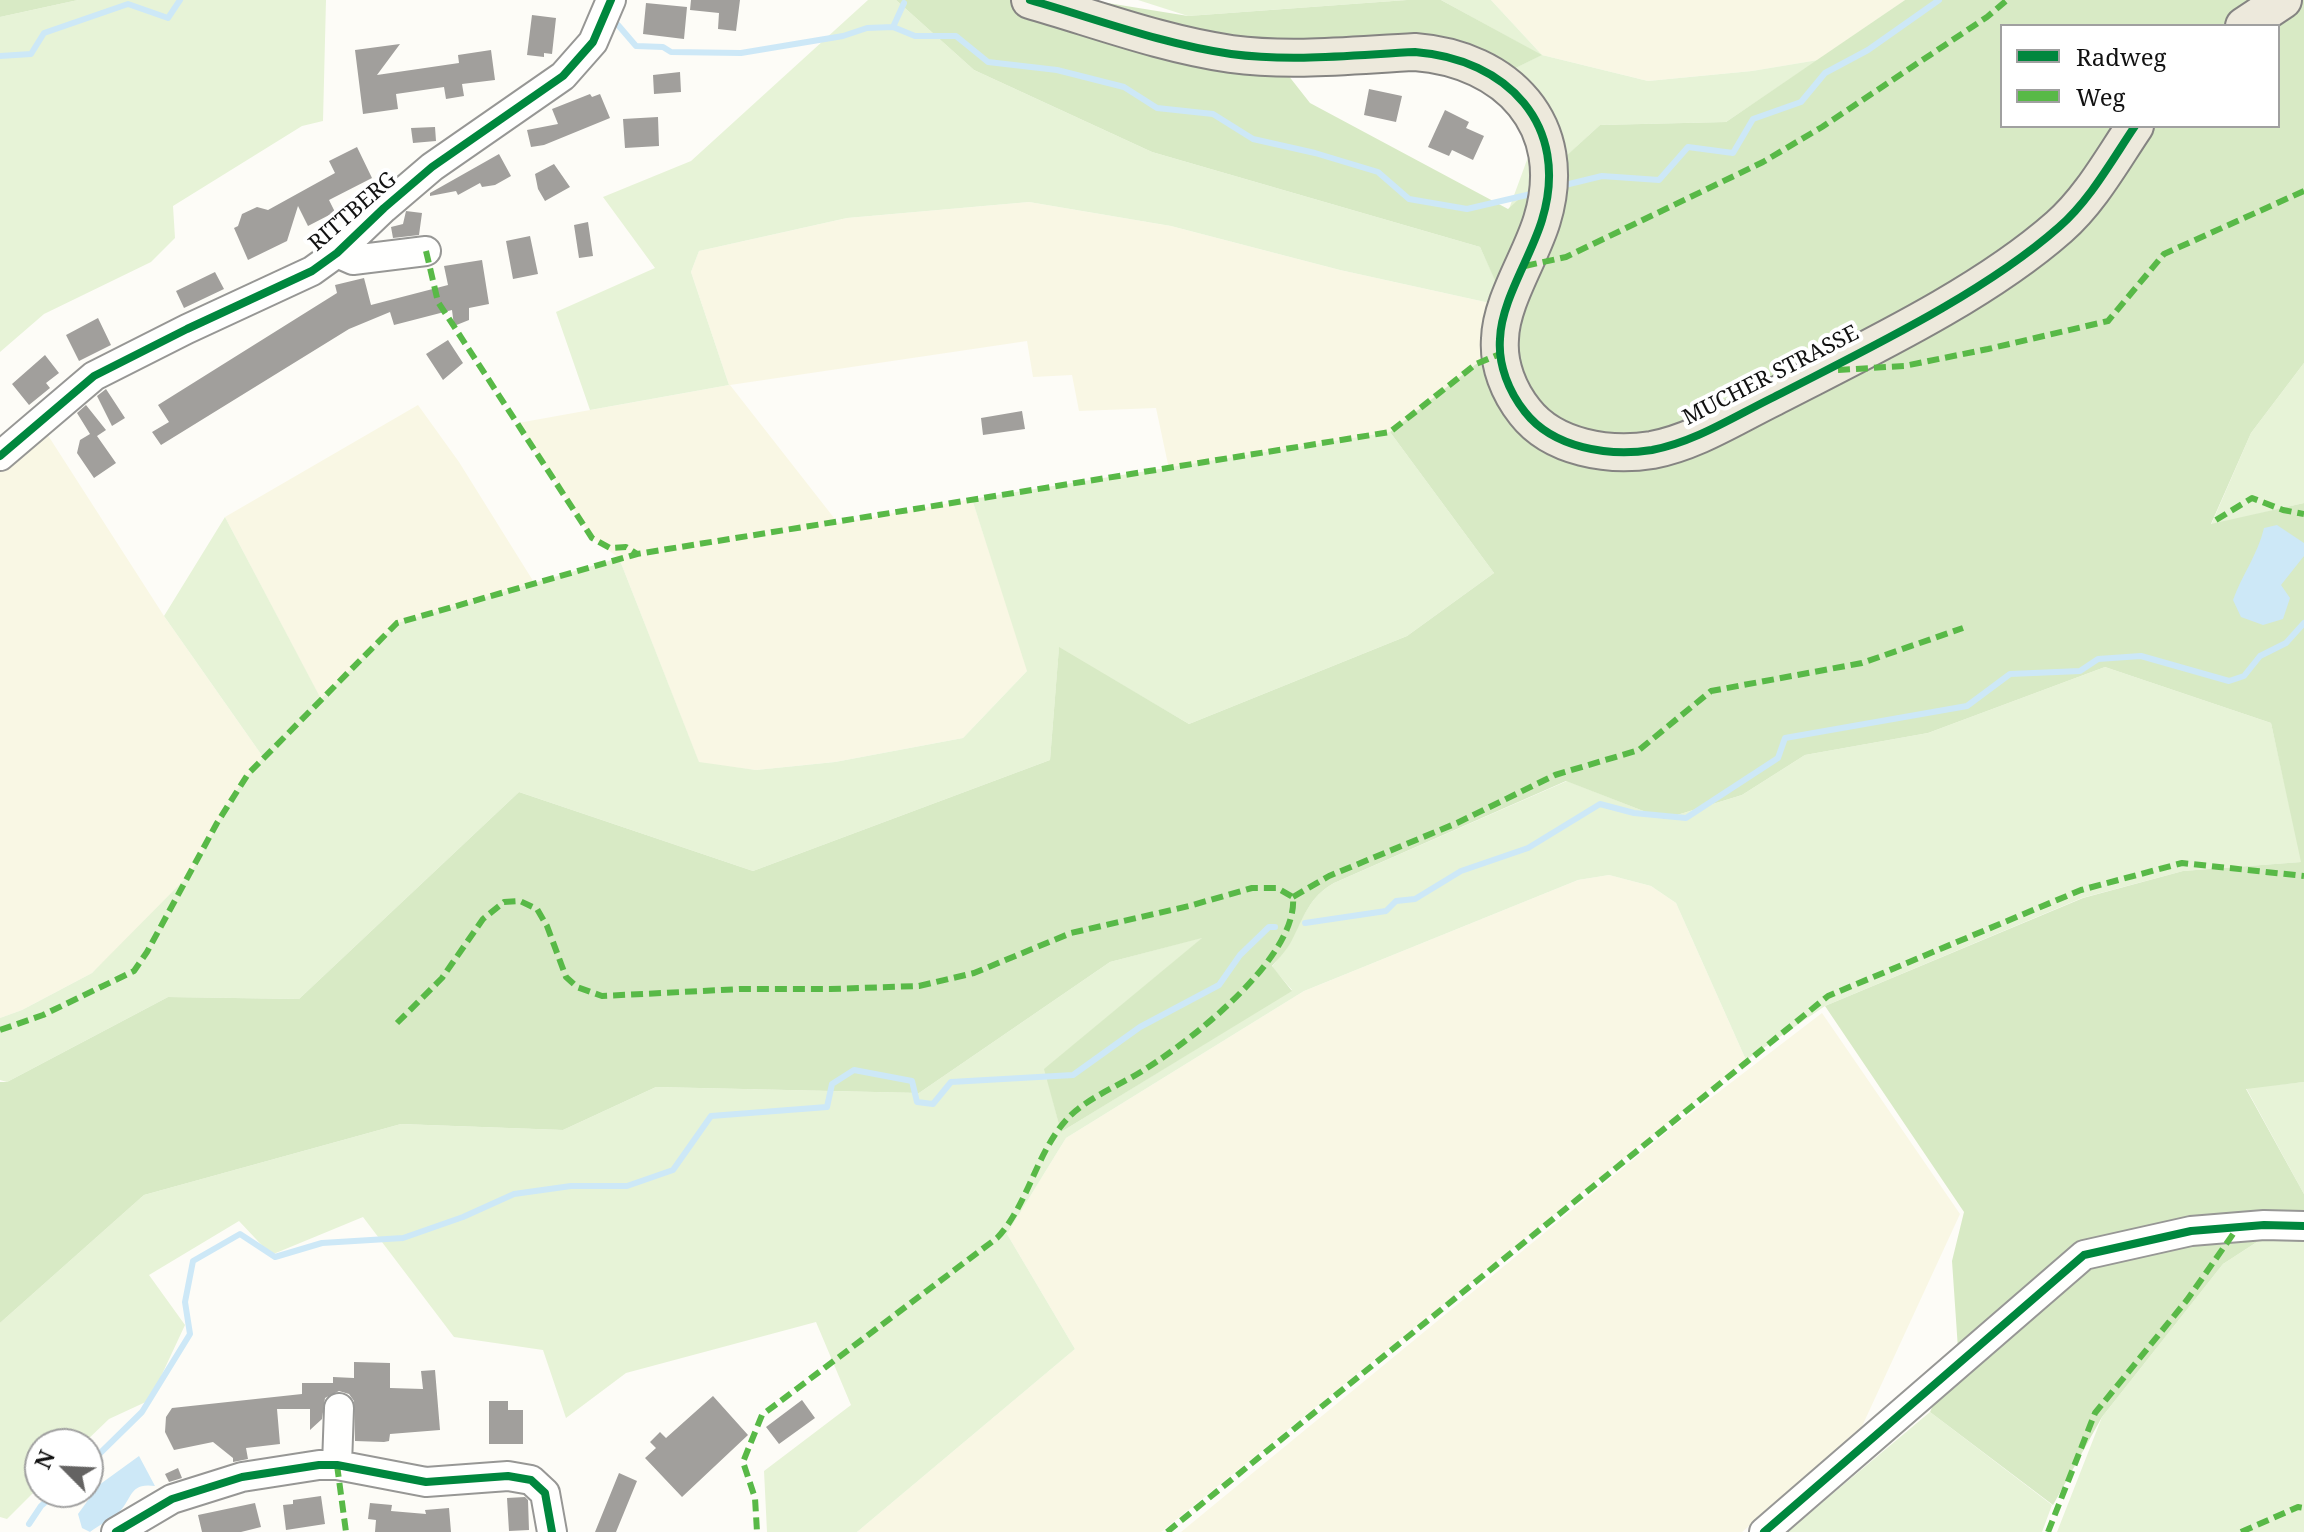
<!DOCTYPE html>
<style>
body{margin:0}
#map{position:relative;width:2304px;height:1532px;overflow:hidden;background:#fdfcf7;font-family:"Noto Serif",serif}
canvas{display:block}
.legend{position:absolute;left:2000px;top:24px;width:280px;height:104px;box-sizing:border-box;background:#fff;border:2px solid #a0a0a0;margin:0;padding:10px 14px;list-style:none;font-size:24px;color:#111}
.legend li{display:flex;align-items:center;gap:16px;height:40px}
.legend b{width:40px;border:2px solid #a0a0a0}
.north{position:absolute;left:24px;top:1428px;width:80px;height:80px;box-sizing:border-box;background:#fff;border:2px solid #a0a0a0;border-radius:50%;rotate:294deg;font-size:22px;font-weight:700;line-height:32px;text-align:center;color:#111}
.north::after{content:'';display:block;margin:auto;width:28px;height:36px;background:#646362;clip-path:polygon(50% 0,100% 100%,50% 72%,0 100%)}
</style>
<div id="map">
<canvas width="2304" height="1532"></canvas>
<ul class="legend">
<li><b style="height:10px;background:#00873e"></b>Radweg</li>
<li><b style="height:10px;background:#58b947"></b>Weg</li>
</ul>
<div class="north">N</div>
</div>
<script>
const ctx = document.querySelector('canvas').getContext('2d');
ctx.lineJoin = 'round';
function paint(path, color) { ctx.fillStyle = color; ctx.fill(path, 'evenodd'); }
function strokePath(path, color, width, dash) { ctx.strokeStyle = color; ctx.lineWidth = width; ctx.lineCap = dash ? 'butt' : 'round'; ctx.setLineDash(dash || []); ctx.stroke(path); }
function label(font, color, halo, rows, align = 'center') {
  ctx.font = font + ' "Noto Serif",serif'; ctx.lineWidth = 8; ctx.setLineDash([]); ctx.textBaseline = 'middle'; ctx.strokeStyle = halo; ctx.fillStyle = color; for (const [text, x, y, turn = 0] of rows) {
    ctx.save(); ctx.translate(x, y); ctx.rotate((+turn || 0) * Math.PI / 180); ctx.textAlign = isNaN(turn) ? turn : align; if (halo) ctx.strokeText(text, 0, 0); ctx.fillText(text, 0, 0); ctx.restore();
  }
}
paint(new Path2D(`
 M1491 0H1905L1818 60 1752 71 1648 81 1542 55Z
 M1029 202 1171 226 1340 270 1508 307 1500 354 1476 364 1390 432 1169 469 1156 408 1079 411 1072 375 1033 377 1027 341 730 385 838 523 972 499 1028 670 963 738 835 762 756 770 699 763 619 558 592 538 518 423 729 385 691 272 699 251 847 218Z
 M418 405 459 462 535 584 397 623 321 700 225 517Z
 M42 426 164 616 263 757 235 792 190 874 127 941 92 973 22 1010 0 1018V462Z
 M1609 875 1651 886 1676 903 1746 1060 1161 1532H857L1075 1349 1007 1234 1066 1138 1304 991 1578 880Z
 M1822 1013 1960 1214 1858 1435 1742 1532H1181L1673 1127Z`), '#f9f7e4');
paint(new Path2D(`
 M78 0H326L323 121 302 126 173 206 175 238 151 262 44 314 0 352V17Z
 M868 0H896L974 70 1152 152 1480 247 1508 307 1340 270 1171 226 1029 202 847 218 699 251 691 272 729 385 590 410 556 312 655 268 603 197 691 161Z
 M1138 0H1407L1188 16Z
 M1441 0H1491L1542 55 1648 81 1752 71 1818 60 1726 122 1600 125 1509 209 1531 149 1487 82 1541 55Z
 M2304 363V503L2211 525 2251 433Z
 M1390 432 1494 573 1407 636 1189 724 1059 648 1050 760 753 871 519 792 299 999 168 997 7 1082 0 1080V1018L22 1010 92 973 190 874 235 792 263 757 164 616 225 517 321 699 397 623 619 558 699 762 756 770 835 762 963 738 1027 671 972 499Z
 M2105 667 2271 723 2302 862 2183 871 2082 898 1825 1006 1746 1060 1676 903 1651 886 1609 875 1578 880 1304 991 1066 1138 1007 1234 1075 1349 857 1532H767L764 1471 851 1405 816 1322 626 1373 566 1418 543 1350 454 1337 363 1217 271 1255 239 1221 149 1275 185 1325 150 1400 109 1419 83 1444H40V1486L7 1519 0 1517V1323L144 1195 401 1124 563 1130 656 1087 919 1093 1110 962 1204 937 1045 1069 1061 1132 1292 990 1272 967C1278 958 1286 950 1291 940 1304 917 1309 897 1334 883L1567 781 1664 819 1742 795 1805 755 1928 733Z
 M2304 1082V1194L2246 1088Z
 M2260 1240 2304 1242V1532H2057L2102 1417 2223 1264Z
 M1930 1412 2052 1505 2042 1532H1787Z`), '#e7f3d7');
paint(new Path2D(`
 M0 0H78L0 17Z
 M896 0H1089L1188 16 1407 0H1441L1542 55 1487 82 1362 58 1288 75 1310 103 1508 209 1600 125 1726 122 1905 0H2304V363L2251 433 2211 524 2304 503V1082L2246 1089 2304 1194V1242L2260 1240 2223 1264 2102 1417 2053 1505 1930 1412 1958 1349 1952 1261 1964 1212 1825 1006 2083 898 2183 871 2301 862 2271 723 2105 667 1928 733 1805 755 1742 795 1664 819 1566 781 1334 883C1309 897 1304 917 1292 940 1287 950 1279 958 1272 966L1292 991 1061 1132 1044 1069 1202 938 1110 962 919 1093 656 1087 563 1130 401 1124 144 1195 0 1323V1082H7L168 997 299 999 519 792 753 871 1050 760 1059 647 1189 724 1407 636 1494 573 1390 432 1476 364 1500 353 1507 307 1480 247 1152 152 974 70ZM2002 26H2278V126H2002Z`), '#d8eac5');
paint(new Path2D(`
 M2277 525 2304 543V556L2281 585 2290 598 2283 619 2263 625 2241 617 2233 600C2242 575 2258 554 2264 528Z
 M139 1456 155 1486C128 1482 133 1500 117 1514 109 1521 99 1525 90 1532L82 1528 78 1514 99 1485Z`), '#cde8f7');
strokePath(new Path2D(`
 M618 25 636 46 663 47 671 52 741 53 843 36 867 28 893 27 915 36H956L988 62 1057 70 1124 87 1157 108 1213 114 1253 139 1315 153 1378 172 1409 199 1467 209 1531 194
 M893 27 904 3
 M0 56 31 54 44 33 128 4 168 18 180 0
 M1565 185 1602 176 1659 180 1688 147 1733 153 1753 119 1801 102 1825 73 1868 50 1939 0
 M1305 923 1386 911 1396 901 1415 899 1461 871 1528 848 1600 804 1634 813 1686 818 1778 758 1785 738 1967 706 2010 674 2080 671 2098 659 2141 656 2229 681 2244 676 2260 656 2286 643 2304 623
 M88 1465 142 1412 190 1334 185 1302 193 1261 240 1234 275 1257 322 1243 403 1238 463 1217 514 1194 571 1186H627L673 1170 711 1116 827 1107 832 1084 854 1070 912 1081 917 1102 933 1104 951 1082 1073 1075 1140 1027 1219 985 1240 955 1269 927H1275
 M29 1524 41 1506 57 1492`), '#cde8f7', 6);
paint(new Path2D(`
 M691 0H740L736 31 718 29 719 13 690 10Z
 M646 3 687 7 684 39 643 34Z
 M532 15 556 18 552 54 544 53V57L527 55Z
 M400 44 377 75 459 63 458 55 491 50 495 80 462 84 464 96 446 99 444 87 396 94 398 109 363 114 355 50Z
 M680 72 681 92 654 94 653 75Z
 M1369 89 1402 96 1396 122 1364 115Z
 M590 94 592 97 600 94 610 118 544 145 531 147 527 130 558 124 552 109Z
 M1445 110 1469 122 1466 128 1484 136 1473 160 1452 150 1449 156 1428 147Z
 M658 117 659 146 625 148 623 119Z
 M435 127 436 141 413 143 411 128Z
 M357 147 372 178 329 200 335 212 308 226 298 206 287 241 248 260 234 228 238 226 242 214 257 207 268 210 335 173 329 161Z
 M499 154 511 176 495 185 482 187 480 183 458 195 456 191 430 196V193Z
 M554 164 570 187 545 201 538 189 535 174Z
 M406 211 422 213 419 235 393 238 391 227 403 224Z
 M588 222 593 256 579 258 574 225Z
 M530 236 538 274 513 279 506 241Z
 M482 260 489 304 469 308V320L454 326 452 310 394 325 390 312 349 329 161 445 152 432 169 422 158 405 337 293 335 285 364 278 371 305 448 285 444 266Z
 M215 272 224 289 184 308 176 291Z
 M98 318 111 345 79 361 66 335Z
 M448 340 463 363 443 380 426 354Z
 M45 355 59 373 46 383 50 388 29 405 12 384Z
 M106 389 125 418 112 426 97 396Z
 M86 405 106 430 97 436 116 463 94 478 77 453 80 440 90 434 77 413Z
 M1022 411 1025 429 983 435 981 418Z
 M354 1362 390 1363V1388L423 1389 421 1371 435 1370 440 1430 390 1434 389 1441 384 1442 355 1441 354 1401 349 1394 339 1391 325 1398 322 1419 310 1430V1409H277L280 1444 246 1448 248 1459 233 1462V1458L213 1442 174 1450 165 1432 166 1417 172 1408 302 1394V1383H333V1377L354 1378Z
 M713 1396 748 1435 682 1497 645 1458 656 1448 650 1442 660 1432 666 1438Z
 M802 1400 815 1418 779 1444 766 1427Z
 M489 1401H508V1410H523V1444H489Z
 M178 1468 182 1478 169 1482 165 1474Z
 M619 1473 637 1481 616 1532H595Z
 M321 1496 325 1524 286 1530 283 1505 293 1504V1500Z
 M525 1497 528 1500 529 1530 509 1531 507 1498Z
 M255 1503 261 1527 241 1532H202L198 1515Z
 M370 1503 392 1505 391 1511 426 1514 425 1510 449 1508 451 1532H375L376 1520 368 1519Z`), '#a19f9c');
const minor = new Path2D(`
 M337 253 353 260 426 251
 M0 456 94 376 187 329 312 271 337 253 384 208 432 167 563 76 593 42 611 0
 M337 1465 339 1408
 M116 1532 172 1499 242 1477 319 1465H337L426 1482 508 1476 531 1480 545 1493 552 1532
 M1764 1532 2084 1255 2191 1231 2264 1225 2304 1226`);
const major = new Path2D(`
 M1030 0C1096 19 1162 44 1231 54 1292 62 1354 55 1415 52 1507 59 1571 125 1542 220 1531 257 1501 301 1500 339 1498 365 1509 392 1525 412 1553 448 1609 457 1652 450 1695 442 1735 416 1774 397 1865 350 1982 295 2059 227 2090 200 2112 160 2135 126
 M2244 26 2283 0`);
strokePath(minor, '#979795', 32);
strokePath(major, '#858482', 40);
strokePath(minor, '#fffffe', 28);
strokePath(major, '#ede9dc', 36);
strokePath(new Path2D(`
 M426 251 438 302 592 538 610 548 626 547 637 554
 M1525 266 1566 257 1763 162 1822 127 1987 17 2007 0
 M1838 370 1904 366 1988 349 2108 321 2164 254 2304 191
 M2216 520 2252 498 2283 510 2304 514
 M1293 897 1329 876 1457 823 1555 775 1639 750 1711 691 1862 663 1963 628
 M397 1023 442 978 483 919 504 902 520 901 537 909 547 926 566 977 577 987 602 996 741 989H830L919 986 974 973 1071 933 1189 906 1252 888H1277L1293 897C1298 957 1194 1038 1147 1068 1123 1084 1090 1096 1069 1117 1036 1151 1029 1204 997 1238L762 1415 743 1462 755 1498 757 1532
 M0 1030 43 1015 134 971 147 952 217 823 248 774 397 623 637 554 1390 432 1476 364 1500 354
 M337 1465 346 1532
 M1167 1532 1828 996 2081 890 2182 863 2304 876
 M2048 1532 2095 1413 2187 1300 2238 1227
 M2241 1532 2298 1507 2304 1508`), '#58b947', 6, [12, 6]);
strokePath(new Path2D(`
 M1030 0C1096 19 1162 44 1231 54 1292 62 1354 55 1415 52 1507 59 1571 125 1542 220 1531 257 1501 301 1500 339 1498 365 1509 392 1525 412 1553 448 1609 457 1652 450 1695 442 1735 416 1774 397 1865 350 1982 295 2059 227 2090 200 2112 160 2135 126
 M0 456 94 376 187 329 312 271 337 253 384 208 432 167 563 76 593 42 611 0
 M116 1532 172 1499 242 1477 319 1465H337L426 1482 508 1476 531 1480 545 1493 552 1532
 M1764 1532 2084 1255 2191 1231 2264 1225 2304 1226`), '#00873e', 8);
label('22px', '#111', '#fff', [
 ["RITTBERG",353,212,-41],
 ["MUCHER STRASSE",1771,376,-27]
]);
</script>
